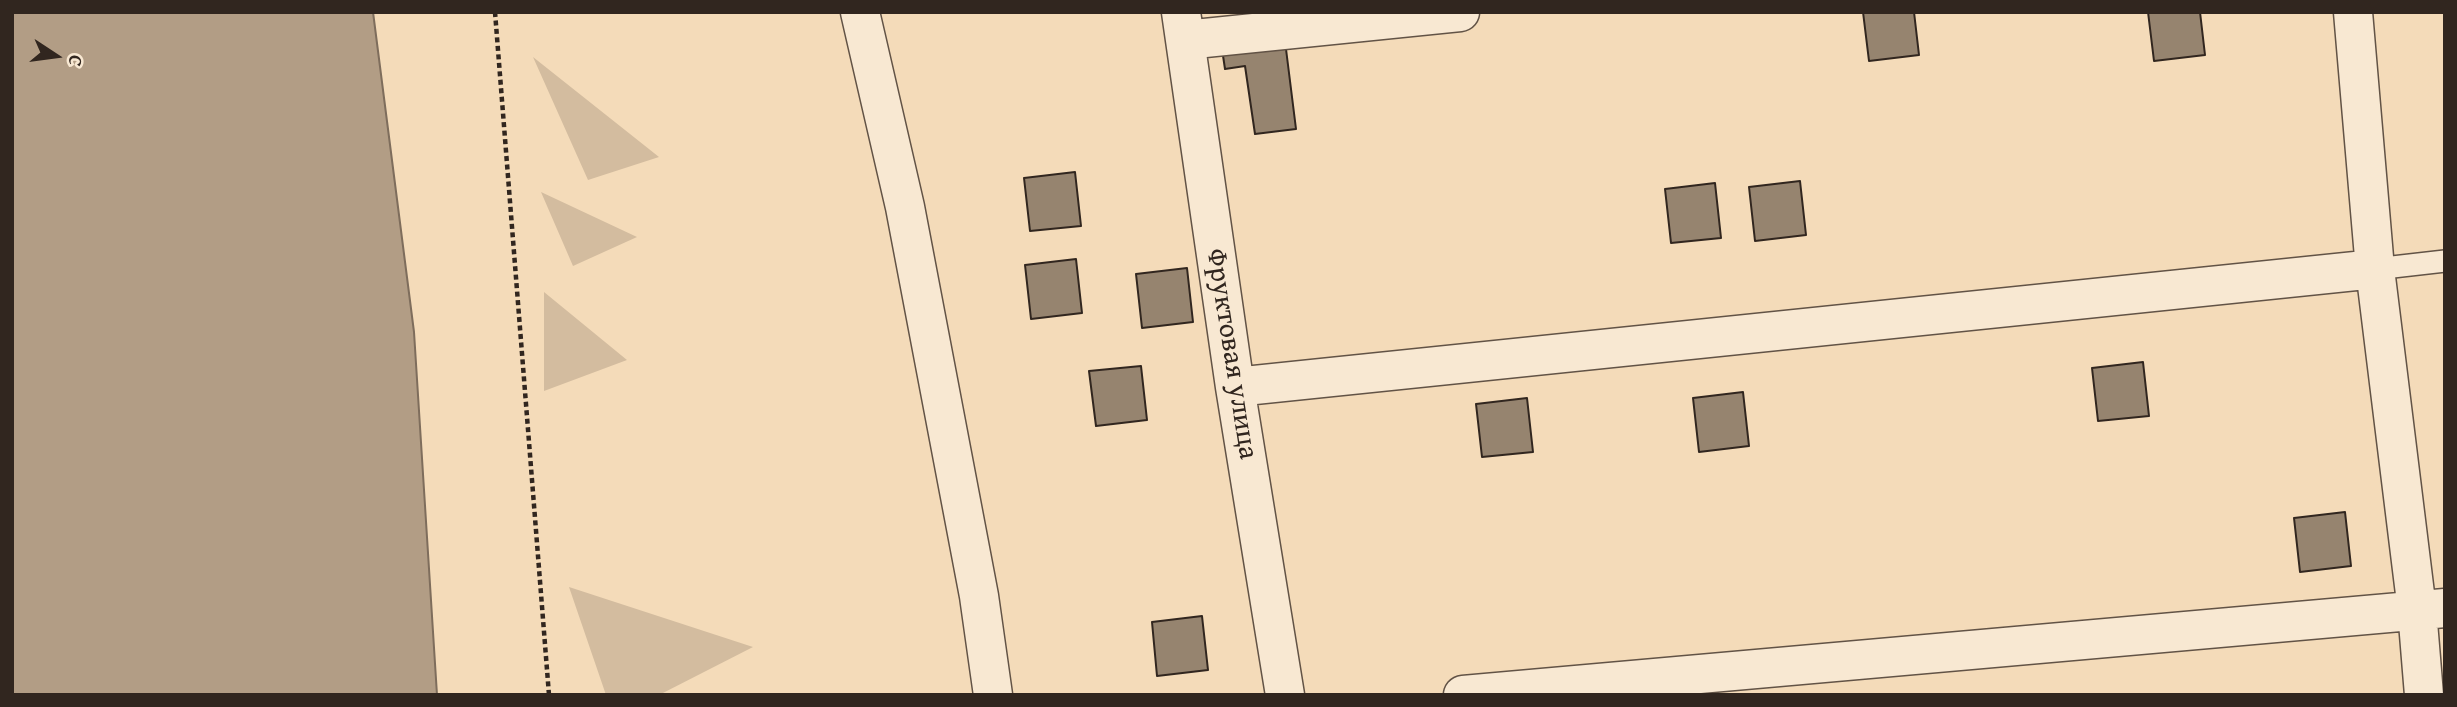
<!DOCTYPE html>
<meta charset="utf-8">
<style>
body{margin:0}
#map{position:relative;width:2457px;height:707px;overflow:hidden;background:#f4dbb9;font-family:"Gentium Book Plus",serif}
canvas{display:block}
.frame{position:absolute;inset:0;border:14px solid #31261f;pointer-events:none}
.north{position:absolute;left:21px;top:21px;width:70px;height:70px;-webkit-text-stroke:5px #f8e8d2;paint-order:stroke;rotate:103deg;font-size:19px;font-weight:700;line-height:28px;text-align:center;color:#31261f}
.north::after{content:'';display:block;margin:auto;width:24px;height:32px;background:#31261f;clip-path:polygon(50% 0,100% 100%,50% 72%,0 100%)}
</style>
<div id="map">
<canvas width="2457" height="707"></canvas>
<div class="frame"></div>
<div class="north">С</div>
</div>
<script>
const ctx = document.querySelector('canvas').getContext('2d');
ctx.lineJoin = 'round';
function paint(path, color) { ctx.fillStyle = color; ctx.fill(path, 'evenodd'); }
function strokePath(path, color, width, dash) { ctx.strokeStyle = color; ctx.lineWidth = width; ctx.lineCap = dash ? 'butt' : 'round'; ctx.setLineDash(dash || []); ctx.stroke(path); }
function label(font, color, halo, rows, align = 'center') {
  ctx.font = font + ' "Gentium Book Plus",serif'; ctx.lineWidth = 5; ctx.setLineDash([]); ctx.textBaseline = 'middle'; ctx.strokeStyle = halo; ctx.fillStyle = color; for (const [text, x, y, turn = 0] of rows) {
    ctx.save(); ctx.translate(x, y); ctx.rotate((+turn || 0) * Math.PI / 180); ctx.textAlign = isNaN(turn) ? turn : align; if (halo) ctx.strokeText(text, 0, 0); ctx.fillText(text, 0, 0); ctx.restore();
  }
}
paint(new Path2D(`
 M533 57 659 157 588 180Z
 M541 192 637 237 573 266Z
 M544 292 627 360 544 391Z
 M569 587 753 647 659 695H606Z`), '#d3bc9f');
const water = new Path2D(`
 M12 12H373L414 332 437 695H12Z`);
paint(water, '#b29d85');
strokePath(water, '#7e6d5c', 2);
const building = new Path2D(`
 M1863 12H1914L1919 55 1869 61Z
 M2148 12H2200L2205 55 2154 61Z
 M1285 41 1296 129 1255 134 1245 66 1225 69 1222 49Z
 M1075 172 1081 226 1030 231 1024 178Z
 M1800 181 1806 235 1755 241 1749 187Z
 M1715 183 1721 238 1671 243 1665 189Z
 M1076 259 1082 313 1031 319 1025 265Z
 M1187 268 1193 322 1142 328 1136 274Z
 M2143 362 2149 416 2098 421 2092 368Z
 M1141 366 1147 420 1096 426 1089 371Z
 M1743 392 1749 446 1699 452 1693 398Z
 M1527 398 1533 452 1482 457 1476 404Z
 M2345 512 2351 566 2300 572 2294 518Z
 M1202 616 1208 670 1157 676 1152 622Z`);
paint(building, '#96846f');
strokePath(building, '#31261f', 2);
const lane = new Path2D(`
 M2375 269 2445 261`);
const street = new Path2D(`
 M860 12 905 207 979 596 993 695
 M1181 12 1235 387 1285 695
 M2353 12 2375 269 2417 610 2424 695
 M1185 40 1460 12
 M1235 387 2375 269
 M1463 695 2445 608`);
strokePath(lane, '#625346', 24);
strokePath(street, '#625346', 41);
strokePath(new Path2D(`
 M495 12 549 695`), '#31261f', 4.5, [5, 3.5]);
strokePath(lane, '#f8e8d2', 21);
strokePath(street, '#f8e8d2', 38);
label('28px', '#31261f', '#f8e8d2', [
 ["Фруктовая улица",1231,354,81]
]);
</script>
